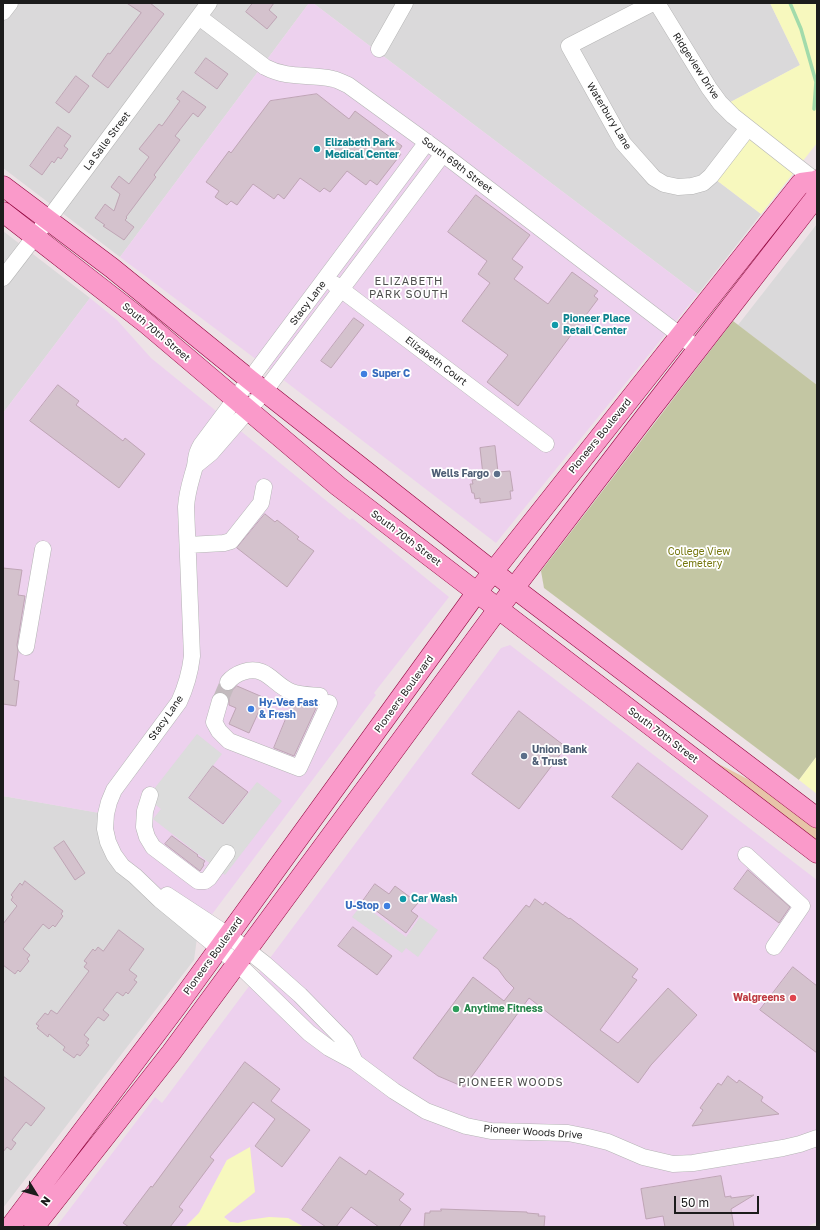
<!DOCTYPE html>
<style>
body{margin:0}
#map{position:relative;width:820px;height:1230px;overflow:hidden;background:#ede2e6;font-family:"Golos Text",sans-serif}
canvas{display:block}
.frame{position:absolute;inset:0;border:4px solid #1c1c1c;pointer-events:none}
.north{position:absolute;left:16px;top:1174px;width:40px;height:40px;-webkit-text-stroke:3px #fff;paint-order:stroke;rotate:127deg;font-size:11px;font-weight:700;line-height:16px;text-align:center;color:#1c1c1c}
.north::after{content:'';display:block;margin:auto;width:14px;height:18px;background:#1c1c1c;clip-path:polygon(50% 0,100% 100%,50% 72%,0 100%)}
.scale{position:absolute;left:674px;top:1196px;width:85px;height:18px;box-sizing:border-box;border:2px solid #1c1c1c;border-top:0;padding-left:5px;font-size:12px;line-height:14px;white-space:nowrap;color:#1c1c1c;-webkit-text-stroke:3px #fff;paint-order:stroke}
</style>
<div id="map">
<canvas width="820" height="1230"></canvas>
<div class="frame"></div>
<div class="north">N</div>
<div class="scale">50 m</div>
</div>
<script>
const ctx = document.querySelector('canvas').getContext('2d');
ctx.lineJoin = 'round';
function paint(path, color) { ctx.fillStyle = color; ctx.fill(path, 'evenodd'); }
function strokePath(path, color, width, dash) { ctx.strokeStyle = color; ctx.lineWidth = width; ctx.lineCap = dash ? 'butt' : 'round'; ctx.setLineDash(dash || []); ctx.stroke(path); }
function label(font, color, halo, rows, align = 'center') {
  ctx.font = font + ' "Golos Text",sans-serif'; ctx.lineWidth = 3.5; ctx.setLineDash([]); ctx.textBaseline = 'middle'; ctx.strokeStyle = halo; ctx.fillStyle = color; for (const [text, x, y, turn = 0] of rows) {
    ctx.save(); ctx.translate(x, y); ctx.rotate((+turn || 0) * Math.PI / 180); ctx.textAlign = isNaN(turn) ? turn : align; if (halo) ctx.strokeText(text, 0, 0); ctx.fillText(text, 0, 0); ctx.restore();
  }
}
paint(new Path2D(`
 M3 3H309L120 257 3 168Z
 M313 3H770L800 65 723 106 748 128 711 176 761 214 698 294Z
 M817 224V385L738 325Z
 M3 231 90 298 3 413Z
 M3 796 106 814 198 931 194 960 3 1208Z`), '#dad9da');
paint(new Path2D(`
 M309 3H313L698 294 496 543 277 375 120 257Z
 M90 298 117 320 151 358 350 520 352 518 449 597 374 693 376 695 207 921 124 868 105 814 3 796V413Z
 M510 645 817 880V1222L806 1227H304L288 1218 248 1220 238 1223 230 1222 224 1217 227 1160 199 1213 185 1227H56L155 1097 162 1103 501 648Z`), '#edd1ee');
paint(new Path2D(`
 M713 761 763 787 817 826V842Z`), '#e7c4a8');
paint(new Path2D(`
 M733 321 817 385V756L799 780 544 588 541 571Z`), '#c3c6a3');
paint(new Path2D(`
 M770 3H817V143L761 214 711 176 747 128 723 106 800 65Z
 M817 756V794L799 780Z
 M250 1147 255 1192 224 1217 230 1222 238 1223 248 1220 269 1217 288 1218 304 1227H185L199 1213 227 1160Z`), '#f7f8be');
paint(new Path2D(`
 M197 734 222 754 188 798 223 825 257 782 282 801 225 875 153 819 161 809 147 798Z
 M362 904 406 937 420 917 438 930 418 957 406 948 402 953 352 917Z`), '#dcdcdc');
strokePath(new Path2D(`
 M790 3 801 29 816 82 814 109`), '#a2dbab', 3.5);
const building = new Path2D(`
 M127 3H150L164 14 108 88 92 76 108 53 110 54 141 13Z
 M253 3H274L269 10 277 17 267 29 246 12Z
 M206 58 228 74 217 89 195 73Z
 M76 76 89 86 69 113 56 103Z
 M183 91 206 107 198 117 193 113 175 136 180 140 154 175 156 177 126 217 127 218 125 220 134 227 124 240 103 226 105 225 95 218 105 204 114 211 120 194 111 187 119 176 129 184 149 157 139 149 159 124 162 126 180 101 177 99Z
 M317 94 349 119 355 111 402 146 398 152 401 154 377 185 370 180 366 185 347 171 330 192 324 188 320 192 300 178 284 199 278 194 274 199 253 184 237 205 231 201 227 205 215 197 219 191 206 182 229 151 231 153 270 101Z
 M58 127 71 136 64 146 68 149 61 159 58 157 54 163 52 161 42 175 30 166Z
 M476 195 530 235 512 259 523 267 514 279 548 304 572 272 598 291 594 296 598 299 518 406 487 382 508 355 462 321 490 283 478 274 487 261 448 232Z
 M354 318 364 325 331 368 321 361Z
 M58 385 79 401 76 405 123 441 125 438 145 454 119 488 30 421Z
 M495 446 498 472 510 471 513 491H510L511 499 480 503V498L475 499 474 493H472L470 484H473L472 480 478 479V476L483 475 480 448Z
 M265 514 275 522 277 520 299 537 297 539 314 551 287 587 237 548Z
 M3 568 22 570 18 595 25 596 17 645 18 651 14 680 19 681 16 706 3 704Z
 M237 686 265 698 249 733 229 724 236 708 229 705V699L227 694 219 692 221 688 226 691H231Z
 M293 702 317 706 294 756 274 748Z
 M519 711 566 747 519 809 472 774Z
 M638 763 708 816 682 850 612 797Z
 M213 766 248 792 223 824 189 798Z
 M172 836 198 855 197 856 205 861 203 864 204 865 200 871 165 844Z
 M64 841 85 873 75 880 54 848Z
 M748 870 790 907 779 923 734 889Z
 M25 881 63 911 61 914 63 916 55 927 53 925 49 929 43 924 23 949 30 955 27 959 29 961 20 972 18 970 15 974 3 965V924L17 906 11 900 13 897 11 895 20 883 22 885Z
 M375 884 389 894 395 886 418 903 411 911 418 916 406 933 363 901Z
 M535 899 543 905 545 902 569 919 570 918 638 969 632 977 637 980 600 1030 618 1043 668 988 697 1015 651 1065 638 1083 529 998 464 1087 438 1076 413 1058 473 977 504 1001 514 988 506 980 498 969 483 958 526 905 529 907Z
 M353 927 392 956 377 975 338 946Z
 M119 930 144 949 129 970 137 976 134 980 137 982 128 994 126 992 123 996 117 992 103 1010 109 1015 104 1021 98 1017 84 1035 89 1039 86 1043 89 1045 80 1056 77 1054 74 1058 63 1050 65 1047 49 1034 48 1037 37 1028 39 1026 36 1024 45 1013 48 1015 51 1010 57 1014 89 971 84 967 87 963 84 961 93 949 95 951 98 947 103 951Z
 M793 967 817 986V1053L760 1010Z
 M245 1062 280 1089 271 1101 310 1130 282 1167 255 1146 275 1119 253 1102 210 1157 214 1160 179 1207 183 1210 170 1227H129L123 1223 151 1186 152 1187Z
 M3 1076 45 1108 31 1126 26 1122 12 1140 16 1143 11 1150 7 1147 3 1152Z
 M728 1076 737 1083 739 1080 763 1097 761 1101 779 1114 692 1126 703 1110 700 1108 718 1083 721 1085Z
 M340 1157 366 1175 369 1170 404 1194 399 1200 411 1209 399 1227H379L351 1207 336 1227H326L302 1210Z
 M721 1176 725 1197 731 1196V1198L754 1195 731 1209 734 1227H665L663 1216 646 1219 641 1189Z
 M441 1209 527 1212V1213L539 1214 538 1216H545L544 1227H424L425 1213H430V1211H441Z`);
paint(building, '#d4c2cd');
strokePath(building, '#bfa5b5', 1);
strokePath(new Path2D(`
 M220 701 228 682`), '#c3babe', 16, [16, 8]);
const minor = new Path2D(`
 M653 3 569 46 623 143 638 160 654 178 664 184 678 187 692 186 703 183 711 176 748 128
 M657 3 709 88 720 103 733 116 817 182
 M3 12 10 3
 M199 17 265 67C290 80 308 73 333 79 338 80 343 83 348 85L443 154 698 349
 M379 49 405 3
 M427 142 201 445C195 455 197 456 195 466 191 481 187 491 186 507L192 656C190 673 186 687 179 702L114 790 109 802 106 814 105 829 108 842 114 855 122 866 135 876 160 900 238 964 309 1033 329 1048 355 1062 394 1091 426 1111 466 1126 491 1131 568 1133 588 1137 608 1142 643 1157 673 1164 693 1163 783 1148 800 1144 817 1138
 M3 278 56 209 209 3
 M334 284 546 444
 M195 466 211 453 264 392 443 154
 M188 545 224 543 231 541 261 503 264 487
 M26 647 43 549
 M228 682C233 676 237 674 243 672 267 664 274 686 292 692 301 695 311 695 320 696
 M220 701 214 722 219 731 229 741 299 768 329 703
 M150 795 145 811 144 827 147 837 153 847 198 881H205L209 878 227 853
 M746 855 802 906 774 947
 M167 895 228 935 265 964 300 995 345 1041 355 1062`);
const major = new Path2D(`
 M3 186 112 268 250 380 514 588 817 818
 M3 212 147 324 338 486 817 853
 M10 1227 177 1006 477 592 801 183 816 181
 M34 1227 171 1053 498 609 648 413 816 197 817 180`);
strokePath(minor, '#b5b5b5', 17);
strokePath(major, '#91033c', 21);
strokePath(minor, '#fff', 16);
strokePath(major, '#fa9aca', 20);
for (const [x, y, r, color] of [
 [317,149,4,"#0f9aa8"],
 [555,325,4,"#0f9aa8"],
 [364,374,4,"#3f7fe0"],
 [497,474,4,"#5c6f8a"],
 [251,709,4,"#3f7fe0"],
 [524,756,4,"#5c6f8a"],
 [403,899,4,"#0f9aa8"],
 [387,906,4,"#3f7fe0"],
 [793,998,4,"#e0444e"],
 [456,1009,4,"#2e9e5b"]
]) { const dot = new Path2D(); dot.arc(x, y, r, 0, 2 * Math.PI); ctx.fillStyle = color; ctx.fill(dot); strokePath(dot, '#fff', 1.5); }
label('10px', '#1c1c1c', '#fff', [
 ["Ridgeview Drive",696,66,57],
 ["Waterbury Lane",609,116,59],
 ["La Salle Street",107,141,-53],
 ["South 69th Street",457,165,37],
 ["Stacy Lane",308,303,-53],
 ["South 70th Street",156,332,40],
 ["Elizabeth Court",436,361,37],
 ["Pioneers Boulevard",600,436,-51],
 ["South 70th Street",406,538,37],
 ["Pioneers Boulevard",404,694,-54],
 ["Stacy Lane",166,718,-55],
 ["South 70th Street",663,735,37],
 ["Pioneers Boulevard",213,956,-54],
 ["Pioneer Woods Drive",533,1132,4]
]);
label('bold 10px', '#0d838f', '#fff', [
 ["Elizabeth Park",325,143],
 ["Medical Center",325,155],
 ["Pioneer Place",563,319],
 ["Retail Center",563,331],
 ["Car Wash",411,899]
], 'left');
label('bold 10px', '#366cbe', '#fff', [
 ["Super C",372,374],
 ["Hy-Vee Fast",259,703],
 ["& Fresh",259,715],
 ["U-Stop",379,906,"right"]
], 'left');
label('bold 10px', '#4e5e75', '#fff', [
 ["Wells Fargo",489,474],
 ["Union Bank",532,750,"left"],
 ["& Trust",532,762,"left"]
], 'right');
label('10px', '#75770d', '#fff', [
 ["College View",699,552],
 ["Cemetery",699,564]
]);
label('bold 10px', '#be3a42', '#fff', [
 ["Walgreens",785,998]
], 'right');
label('bold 10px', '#27864d', '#fff', [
 ["Anytime Fitness",464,1009]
], 'left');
ctx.letterSpacing = '1px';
label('11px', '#4f4f4f', '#fff', [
 ["ELIZABETH",409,282],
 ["PARK SOUTH",409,295],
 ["PIONEER WOODS",511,1083]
]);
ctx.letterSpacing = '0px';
</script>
